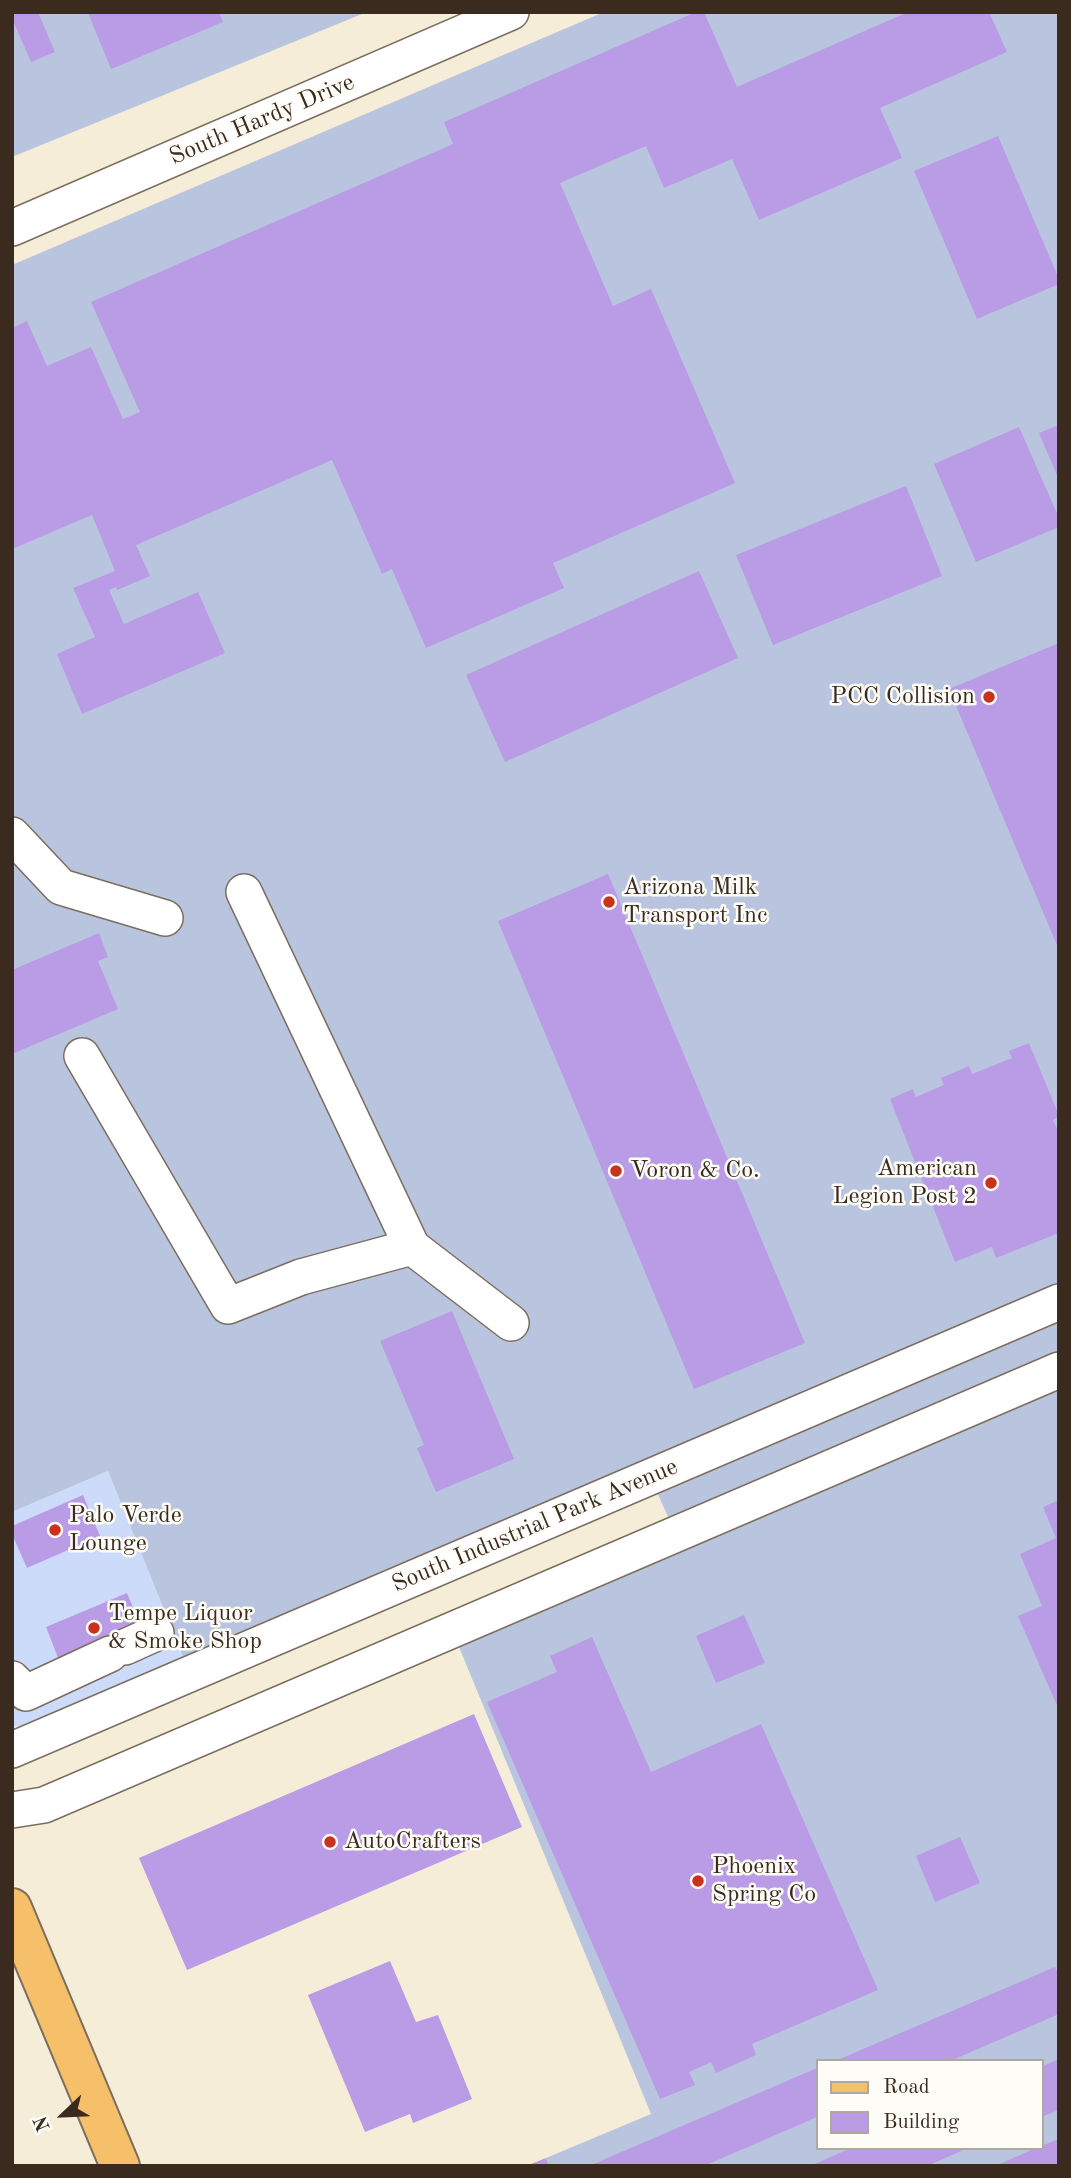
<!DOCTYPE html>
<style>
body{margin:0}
#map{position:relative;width:1071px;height:2178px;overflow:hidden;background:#f5edd8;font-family:"Old Standard TT",serif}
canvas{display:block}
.frame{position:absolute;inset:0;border:14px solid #3b2a1e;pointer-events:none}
.legend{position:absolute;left:816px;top:2059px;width:228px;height:91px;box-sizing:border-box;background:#fdfcf7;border:2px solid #afa8a0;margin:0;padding:9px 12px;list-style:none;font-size:21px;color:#3b2a1e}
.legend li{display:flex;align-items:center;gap:14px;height:35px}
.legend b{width:35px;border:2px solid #afa8a0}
.north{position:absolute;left:28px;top:2080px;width:70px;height:70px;-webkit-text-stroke:5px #fdfcf7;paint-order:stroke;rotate:247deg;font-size:19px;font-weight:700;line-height:28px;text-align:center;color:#3b2a1e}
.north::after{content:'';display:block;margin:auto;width:24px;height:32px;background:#3b2a1e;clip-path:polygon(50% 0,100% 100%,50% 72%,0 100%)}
</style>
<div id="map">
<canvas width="1071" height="2178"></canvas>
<div class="frame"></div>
<ul class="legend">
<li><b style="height:9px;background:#f6c06b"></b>Road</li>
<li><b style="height:19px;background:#ba9be6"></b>Building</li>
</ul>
<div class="north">N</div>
</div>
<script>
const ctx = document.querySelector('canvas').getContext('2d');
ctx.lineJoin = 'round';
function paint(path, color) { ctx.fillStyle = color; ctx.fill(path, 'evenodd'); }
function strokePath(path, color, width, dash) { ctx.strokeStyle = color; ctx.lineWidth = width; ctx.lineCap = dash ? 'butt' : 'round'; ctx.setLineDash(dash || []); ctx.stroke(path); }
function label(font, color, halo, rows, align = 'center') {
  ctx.font = font + ' "Old Standard TT",serif'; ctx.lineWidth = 5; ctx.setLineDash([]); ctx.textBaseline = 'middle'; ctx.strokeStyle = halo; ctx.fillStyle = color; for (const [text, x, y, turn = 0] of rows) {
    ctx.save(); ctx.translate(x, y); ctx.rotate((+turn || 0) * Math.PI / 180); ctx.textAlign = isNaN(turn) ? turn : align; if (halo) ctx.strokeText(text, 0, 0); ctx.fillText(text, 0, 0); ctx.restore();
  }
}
paint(new Path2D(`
 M108 1471 184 1659 37 1725 14 1726 12 1512Z`), '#cddbfa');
paint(new Path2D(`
 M12 12H367L12 157Z
 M604 12H1059V2166H549L546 2158 651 2114 457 1642 681 1546 644 1463 184 1659 108 1471 12 1512V265ZM817 2061H1041V2148H817Z`), '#b9c5de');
paint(new Path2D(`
 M12 12H38L55 52 31 62 12 18Z
 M219 12 223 22 111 69 88 13Z
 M696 12H704L737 87 908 12H989L1007 52 880 108 902 158 759 220 732 159 664 188 646 146 560 183 613 306 651 289 735 483 553 563 564 588 426 648 392 569 382 574 332 460 136 545 150 576 117 590 116 587 109 590 124 624 198 592 225 653 82 714 57 654 95 637 73 588 115 571 92 515 12 549V328L27 321 47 366 91 347 123 419 140 412 91 302 453 144 444 122Z
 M998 136 1059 279V284L977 319 914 171Z
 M1059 425V480L1039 433Z
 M1019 427 1059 518V527L976 562 934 464Z
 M906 486 942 576 773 645 736 555Z
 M699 571 738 658 505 762 466 675Z
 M1059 643V950L949 689Z
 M608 874 805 1343 694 1389 498 921Z
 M99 933 108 957 98 961 118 1009 12 1054V970Z
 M1029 1043 1059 1116 1053 1120 1059 1133V1233L996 1258 992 1247 955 1262 890 1099 913 1089 916 1097 944 1085 941 1078 969 1066 972 1074 1012 1058 1009 1051Z
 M452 1311 514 1459 436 1492 417 1448 424 1445 380 1341Z
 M83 1495 100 1536 27 1568 12 1534V1526Z
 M1059 1500V1710L1018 1616 1042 1606 1020 1554 1056 1538 1043 1507Z
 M127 1593 142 1629 60 1663 46 1627Z
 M744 1615 765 1663 716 1683 696 1636Z
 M592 1637 651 1772 761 1724 878 1990 752 2044 756 2055 716 2073 711 2062 689 2072 695 2085 660 2099 487 1702 557 1672 550 1656Z
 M474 1714 522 1827 187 1970 139 1858Z
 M960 1837 980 1883 935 1902 916 1856Z
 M390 1961 416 2022 438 2015 472 2099 413 2123 410 2114 365 2132 308 1995Z
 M1055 1967 1059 1975V2014L950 2061H835Z
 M1059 2059V2110L1041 2117V2067Z
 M817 2068V2117L704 2166H589Z
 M1059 2139V2166H995L1036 2148H1041V2146Z
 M851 2148H968L927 2166H810Z
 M546 2158 549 2166H526Z`), '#ba9be6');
const minor = new Path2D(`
 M12 228 511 12
 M12 835 61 887 165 918
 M244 892 412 1247 511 1323
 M82 1056 228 1306 301 1277 412 1247
 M125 1647 156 1633
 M12 1679 26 1693 110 1654
 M12 1750 1059 1302
 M12 1810 44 1805 1059 1370`);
const major = new Path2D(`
 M12 1908 120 2166`);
strokePath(minor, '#7c6e5f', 38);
strokePath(major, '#7c6e5f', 42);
strokePath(minor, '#fff', 35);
strokePath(major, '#f6c06b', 38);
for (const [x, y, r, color] of [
 [989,697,7,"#c8321e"],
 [609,902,7,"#c8321e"],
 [616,1171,7,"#c8321e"],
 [991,1183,7,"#c8321e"],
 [55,1530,7,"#c8321e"],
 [94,1628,7,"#c8321e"],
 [330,1842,7,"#c8321e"],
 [698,1881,7,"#c8321e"]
]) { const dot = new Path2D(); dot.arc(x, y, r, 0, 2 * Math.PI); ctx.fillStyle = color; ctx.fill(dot); strokePath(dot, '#fdfcf7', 2.5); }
label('24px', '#3b2a1e', '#fdfcf7', [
 ["South Hardy Drive",262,120,-23],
 ["South Industrial Park Avenue",535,1526,-23]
]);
label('24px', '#3b2a1e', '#fdfcf7', [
 ["PCC Collision",975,697,"right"],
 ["Arizona Milk",623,888],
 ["Transport Inc",623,916],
 ["American",977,1169,"right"],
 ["Legion Post 2",977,1197,"right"],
 ["Voron & Co.",630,1171],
 ["Palo Verde",69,1516],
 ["Lounge",69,1544],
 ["Tempe Liquor",108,1614],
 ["& Smoke Shop",108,1642],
 ["AutoCrafters",344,1842],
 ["Phoenix",712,1867],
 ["Spring Co",712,1895]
], 'left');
</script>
